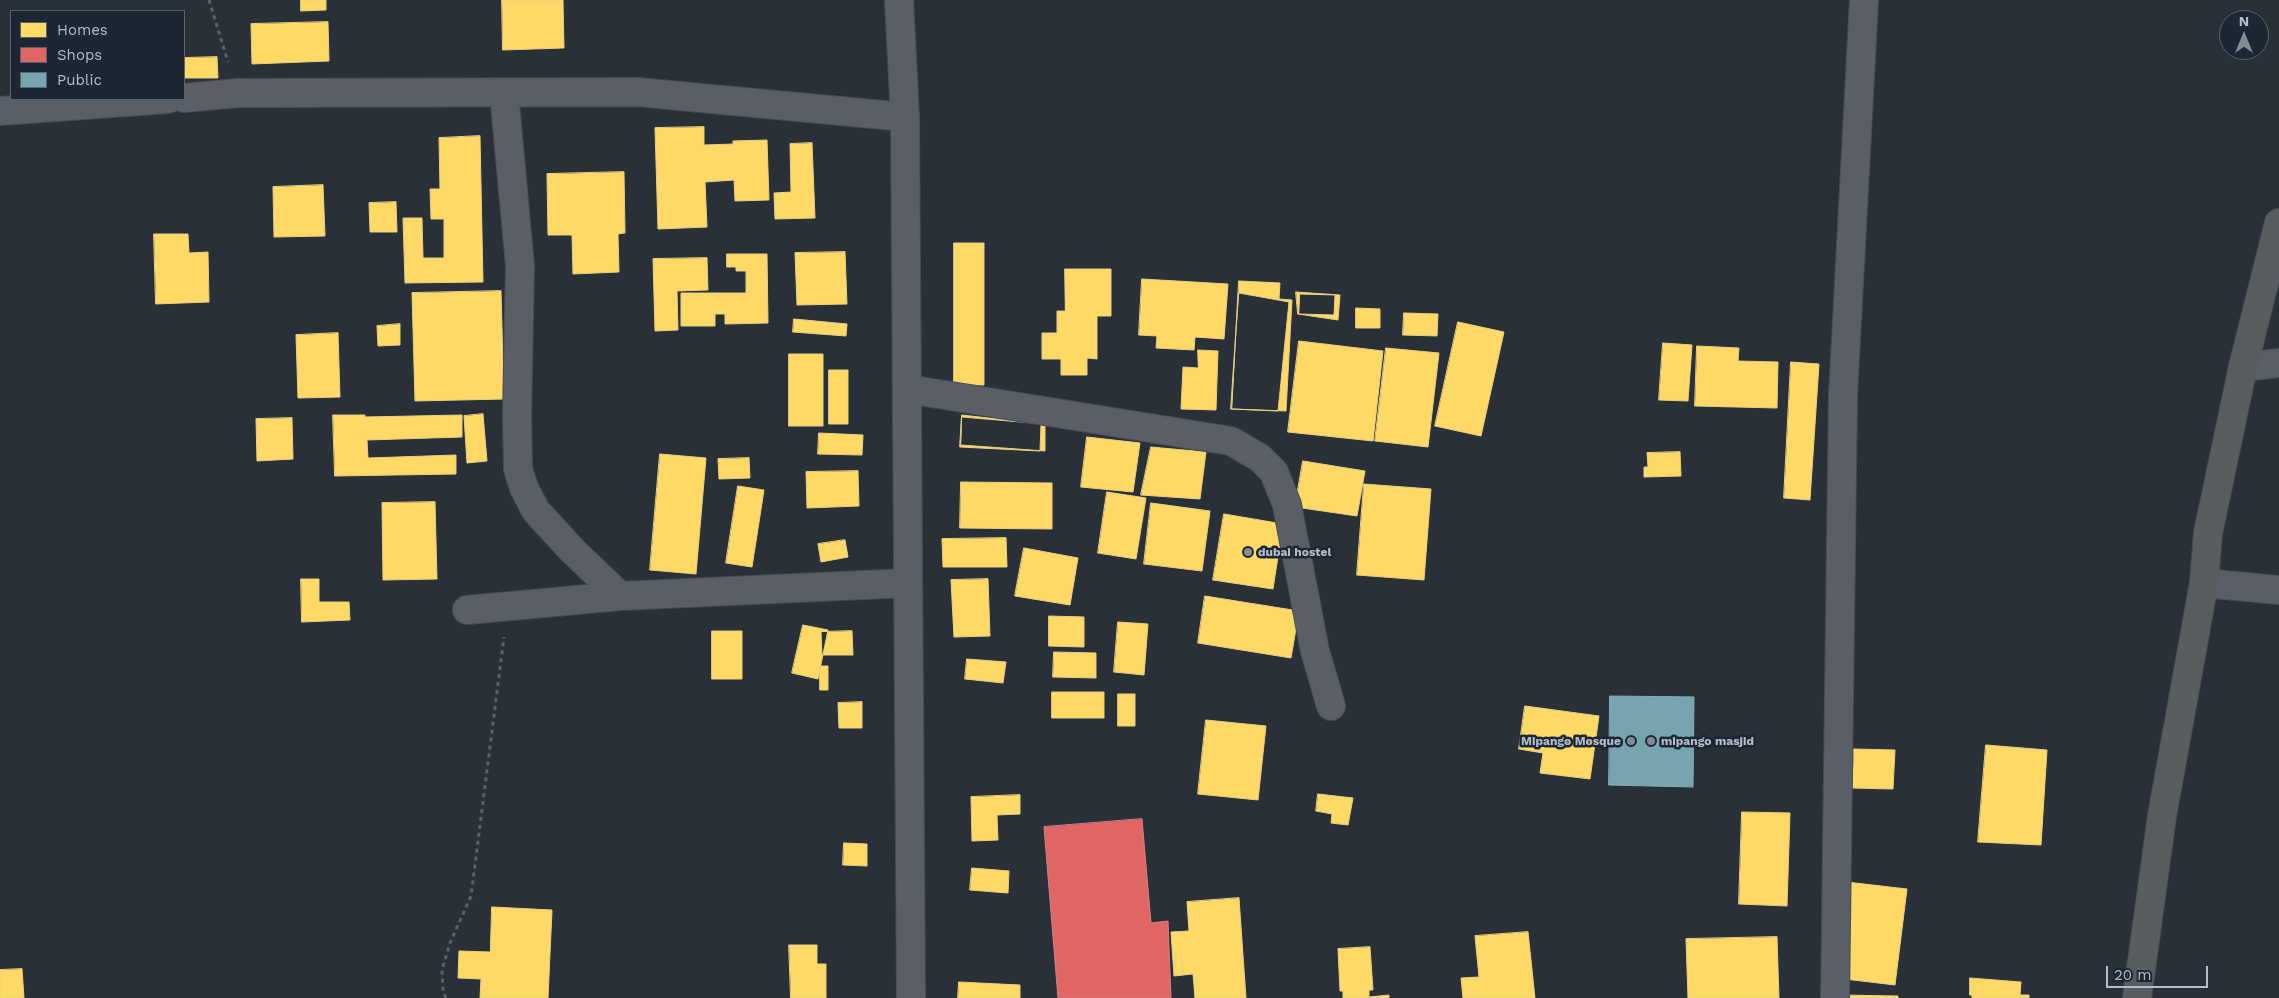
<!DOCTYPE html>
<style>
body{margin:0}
#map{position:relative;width:2279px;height:998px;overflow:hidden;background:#2a3038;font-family:"Work Sans",sans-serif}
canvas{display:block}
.legend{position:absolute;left:10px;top:10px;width:175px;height:90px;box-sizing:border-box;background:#1d2633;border:1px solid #59626f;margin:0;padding:6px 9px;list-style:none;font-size:15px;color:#b4bcc9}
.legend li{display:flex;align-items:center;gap:10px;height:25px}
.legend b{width:25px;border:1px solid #59626f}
.north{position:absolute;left:2219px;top:10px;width:50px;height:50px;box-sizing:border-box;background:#1d2633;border:1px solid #59626f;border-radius:50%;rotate:0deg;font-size:14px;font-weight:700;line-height:20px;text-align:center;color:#b4bcc9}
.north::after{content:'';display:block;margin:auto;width:18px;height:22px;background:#848b96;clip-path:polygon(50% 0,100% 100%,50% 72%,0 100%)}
.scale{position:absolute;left:2106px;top:966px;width:102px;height:22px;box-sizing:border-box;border:2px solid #b4bcc9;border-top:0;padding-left:6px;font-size:15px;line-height:18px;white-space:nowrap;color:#b4bcc9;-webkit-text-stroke:4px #1d2633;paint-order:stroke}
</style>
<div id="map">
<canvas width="2279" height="998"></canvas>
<ul class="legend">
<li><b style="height:14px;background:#ffd966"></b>Homes</li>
<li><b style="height:14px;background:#e06666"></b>Shops</li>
<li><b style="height:14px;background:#76a5af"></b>Public</li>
</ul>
<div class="north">N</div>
<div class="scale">20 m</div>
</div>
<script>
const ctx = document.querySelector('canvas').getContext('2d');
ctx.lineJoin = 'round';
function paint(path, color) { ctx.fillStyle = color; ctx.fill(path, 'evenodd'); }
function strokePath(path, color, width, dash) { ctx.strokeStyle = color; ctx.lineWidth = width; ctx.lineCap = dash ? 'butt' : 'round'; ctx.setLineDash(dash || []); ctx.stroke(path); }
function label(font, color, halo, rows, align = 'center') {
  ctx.font = font + ' "Work Sans",sans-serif'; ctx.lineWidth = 5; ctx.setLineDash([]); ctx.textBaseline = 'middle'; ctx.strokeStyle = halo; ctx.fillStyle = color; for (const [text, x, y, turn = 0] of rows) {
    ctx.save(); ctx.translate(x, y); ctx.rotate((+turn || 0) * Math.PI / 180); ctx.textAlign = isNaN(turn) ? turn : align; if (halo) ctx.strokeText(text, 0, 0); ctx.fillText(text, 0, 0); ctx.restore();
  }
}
const homes = new Path2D(`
 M301 0H326V10L301 11Z
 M502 0H563L564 48 503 50Z
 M328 22 329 61 252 64 251 24Z
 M217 57 218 78H184V58Z
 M704 127V145L733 144V141L767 140 769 200 735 201 734 180 705 182 707 227 658 229 655 128Z
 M480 136 483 282 405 283 403 218H422L423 258H444V219H431L430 189H440L439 138Z
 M812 143 815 218 775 219 774 193 791 192 790 144Z
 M624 172 625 233 618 234 619 272 573 274 572 235H548L547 174Z
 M323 185 325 236 274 237 273 187Z
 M396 202 397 232H370L369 203Z
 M154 234H188L189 253 208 252 209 302 156 304Z
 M954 243H984V385H954Z
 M845 252 847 304 797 305 795 253Z
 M727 254H767L768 323 725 324V314H715V326H681V293H746V271H736V267H727Z
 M707 258 708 290 677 291 678 330 655 331 653 259Z
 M1065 269H1111V316H1097V359L1087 358V375H1061V359H1042V333H1057V311H1065Z
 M1142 279 1228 284 1224 339 1195 337 1194 350 1156 348 1157 336 1139 335Z
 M1239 281 1280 283 1279 299 1292 300 1286 411 1232 409Z
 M501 291 504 399 415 401 412 293Z
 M1296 292 1340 295 1338 320 1298 314Z
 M1239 293 1289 302 1278 411 1231 409Z
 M1300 294 1335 295 1334 315 1299 314Z
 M1356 308 1380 309V328H1356Z
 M1404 313 1438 314 1437 336 1403 335Z
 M794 319 847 324 846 336 793 332Z
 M1458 322 1504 332 1481 436 1435 426Z
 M400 324V345L378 346 377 326Z
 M338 333 340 397 298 398 296 335Z
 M1299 341 1383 351 1373 441 1288 432Z
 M1663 343 1692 345 1688 401 1659 400Z
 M1697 346 1739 348 1738 361 1778 362 1777 408 1695 406Z
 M1386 348 1439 353 1428 447 1375 441Z
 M1198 350 1218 351 1216 410 1181 409 1183 367 1198 368Z
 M789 354H823V426H789Z
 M1791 362 1819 364 1810 500 1784 498Z
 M829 370H848V424H829Z
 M483 414 487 461 467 463 464 416Z
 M333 415H365V417L462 415V437L367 440 368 458 456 455V474L335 476Z
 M962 415 1041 424 1040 451 960 447Z
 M962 417 1045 424V451L961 445Z
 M292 418 293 459 257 461 256 419Z
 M819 433 863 435 862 455 818 454Z
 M1087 437 1140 443 1133 492 1081 487Z
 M1151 447 1206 452 1200 499 1141 495Z
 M1680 452 1681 476 1644 477V467H1648L1647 453Z
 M660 454 706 458 696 574 650 570Z
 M749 458 750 478 719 479 718 459Z
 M1303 461 1365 471 1357 516 1295 507Z
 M858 471 859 506 807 508 806 472Z
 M961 482 1052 483V529L960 528Z
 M1364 484 1431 489 1424 580 1357 575Z
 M738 486 764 490 752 567 726 563Z
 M1107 492 1146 498 1136 559 1098 553Z
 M435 502 437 579 383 580 382 503Z
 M1151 503 1210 511 1202 571 1144 564Z
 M1224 514 1283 524 1273 589 1213 580Z
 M1006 538 1007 567H943L942 539Z
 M845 540 848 557 821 562 818 544Z
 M1024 548 1078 558 1070 605 1015 596Z
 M301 579H319V602H349L350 620 302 622Z
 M988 579 990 636 954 637 951 580Z
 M1205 596 1299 611 1291 658 1198 643Z
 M1049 616 1084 617V647L1049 646Z
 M1118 622 1148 624 1144 675 1114 672Z
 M803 625 828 630 818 679 792 673Z
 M712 631H742V679H712Z
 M852 631 853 655H822L821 632Z
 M1054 652 1096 653V678L1053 677Z
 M967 659 1006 662 1003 683 965 679Z
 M820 666H828V690H820Z
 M1052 692H1104V718H1052Z
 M1118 694H1135V726H1118Z
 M862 702V728H839L838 703Z
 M1525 706 1599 716 1590 779 1540 773 1543 753 1519 749Z
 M1206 720 1266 726 1258 800 1198 794Z
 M1986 745 2047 750 2041 845 1978 842Z
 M1854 749 1895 750 1893 789 1852 788Z
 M1318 794 1353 798 1348 825 1331 823 1332 814 1316 811Z
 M1020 795V814L997 815 998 840 972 841 971 797Z
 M1742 812 1790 813 1787 906 1739 904Z
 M844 843 867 844V866L843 865Z
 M972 868 1009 871 1008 893 970 890Z
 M1847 882 1907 889 1895 985 1836 978Z
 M1239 898 1246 998H1195L1193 974 1174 976 1171 932 1189 931 1187 902Z
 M492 907 552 910 548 998H480L481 979 458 978 459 951 490 952Z
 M1528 932 1535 998H1463L1461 978 1479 977 1475 936Z
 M1777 937 1779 998H1688L1686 939Z
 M789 945H817V964H826V998H791Z
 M1370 947 1373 990H1369V997L1389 995V998H1343V991H1340L1338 949Z
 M22 969 24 998H0V970Z
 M1970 978 2021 982 2020 995H2029V998H1972V995H1970Z
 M959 982 1020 985V998H958Z
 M1841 995 1898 996V998H1841Z`);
paint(homes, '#ffd966');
strokePath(homes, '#e8d084', 1);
const shops = new Path2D(`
 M1142 819 1151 923 1168 921 1171 998H1058L1044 827Z`);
paint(shops, '#e06666');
strokePath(shops, '#d38084', 1);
const public = new Path2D(`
 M1610 696 1694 697 1693 787 1609 785Z`);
paint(public, '#76a5af');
strokePath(public, '#89acb7', 1);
const minor = new Path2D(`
 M899 0 905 117 911 998
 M504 93 520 266 517 416 518 469 524 488 536 511 573 551 620 596
 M184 98 238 93 637 92 905 117
 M0 111 168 99
 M2243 367 2279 363
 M907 389 1231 441 1260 458 1274 472 1287 505 1315 651 1331 706
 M2204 583 2279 590
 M467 610 620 596 908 583
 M1835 998 1843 396 1864 0`);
const highway = new Path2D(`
 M2137 998 2162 816 2204 583 2208 533 2243 367 2279 223`);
strokePath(minor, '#484c53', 30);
strokePath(highway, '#474c53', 30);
strokePath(new Path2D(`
 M209 0 228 62
 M446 998 443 991 442 970 450 943 471 896 504 637`), '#5d636a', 3, [4, 4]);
strokePath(minor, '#5a5e66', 28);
strokePath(highway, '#5a5d60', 28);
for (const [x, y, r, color] of [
 [1248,552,5,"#848b96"],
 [1631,741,5,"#848b96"],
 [1651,741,5,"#848b96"]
]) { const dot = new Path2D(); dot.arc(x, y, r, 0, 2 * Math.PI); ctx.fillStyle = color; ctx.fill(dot); strokePath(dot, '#1d2633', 2); }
label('bold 12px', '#b4bcc9', '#1d2633', [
 ["dubai hostel",1258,552],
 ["Mipango Mosque",1621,741,"right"],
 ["mipango masjid",1661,741]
], 'left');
</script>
